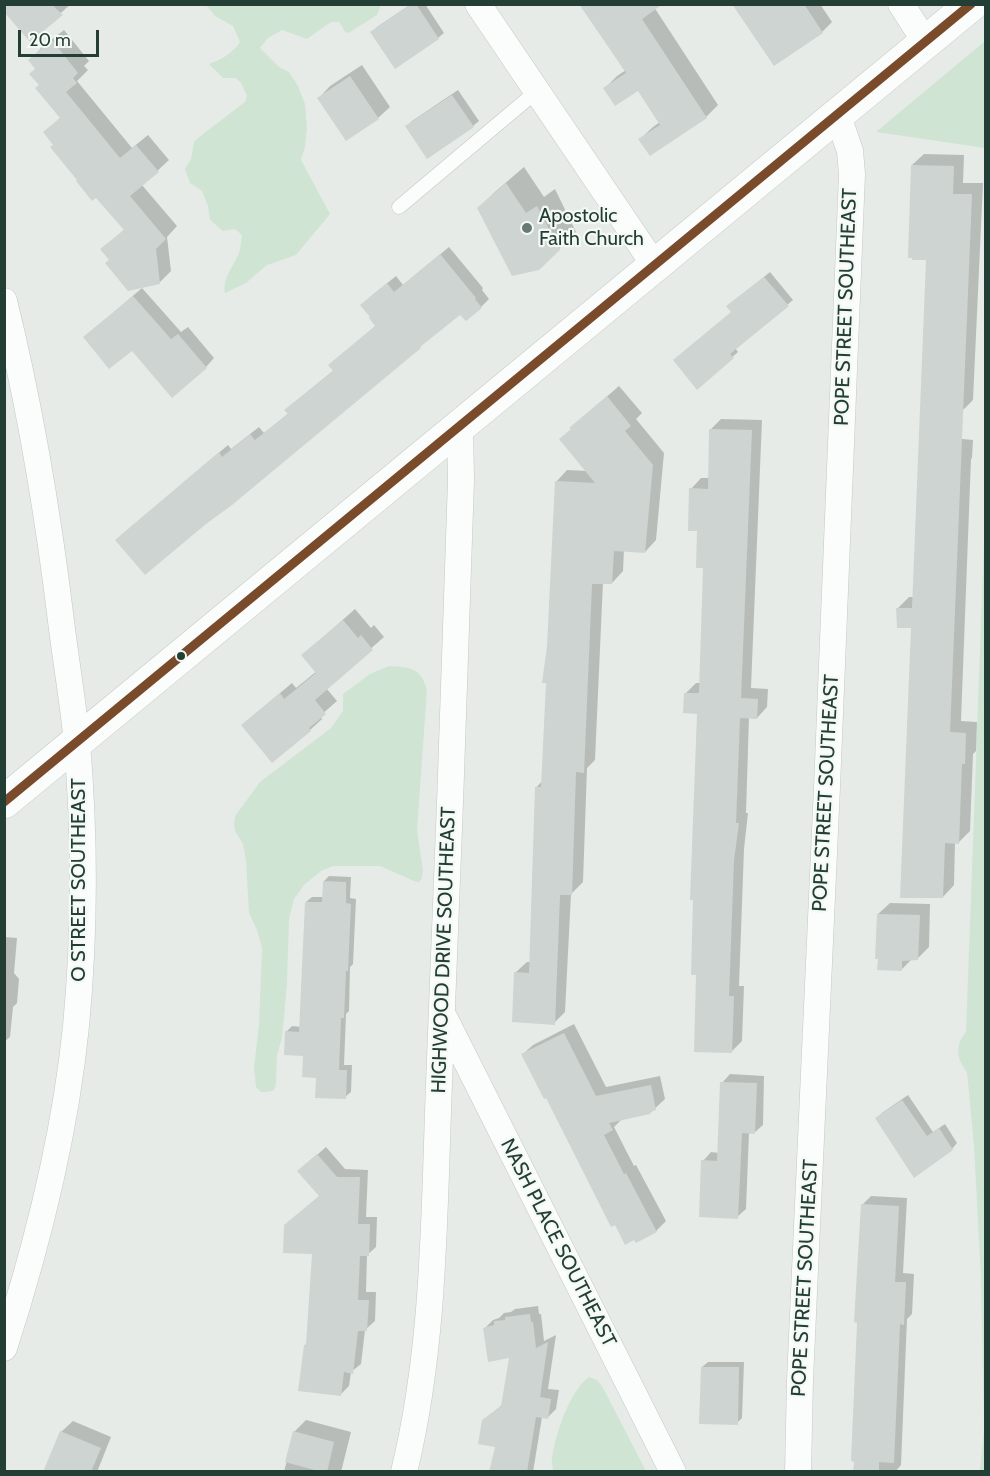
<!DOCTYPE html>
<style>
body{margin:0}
#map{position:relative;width:990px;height:1476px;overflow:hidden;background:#e6ebe8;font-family:Cabin,sans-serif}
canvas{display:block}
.frame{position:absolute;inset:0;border:6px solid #233e34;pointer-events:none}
.scale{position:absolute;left:18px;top:30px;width:81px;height:27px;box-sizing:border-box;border:3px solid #233e34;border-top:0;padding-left:8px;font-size:18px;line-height:21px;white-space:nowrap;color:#233e34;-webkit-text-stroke:4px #f4f9f6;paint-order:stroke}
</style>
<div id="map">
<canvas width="990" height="1476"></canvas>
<div class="frame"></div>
<div class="scale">20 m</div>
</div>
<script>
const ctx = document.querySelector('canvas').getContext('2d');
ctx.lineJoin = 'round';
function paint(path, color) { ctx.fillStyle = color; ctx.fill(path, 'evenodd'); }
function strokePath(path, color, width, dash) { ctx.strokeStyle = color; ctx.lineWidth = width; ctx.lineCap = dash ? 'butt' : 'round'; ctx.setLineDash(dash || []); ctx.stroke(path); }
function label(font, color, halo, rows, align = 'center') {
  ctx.font = font + ' Cabin,sans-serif'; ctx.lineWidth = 4.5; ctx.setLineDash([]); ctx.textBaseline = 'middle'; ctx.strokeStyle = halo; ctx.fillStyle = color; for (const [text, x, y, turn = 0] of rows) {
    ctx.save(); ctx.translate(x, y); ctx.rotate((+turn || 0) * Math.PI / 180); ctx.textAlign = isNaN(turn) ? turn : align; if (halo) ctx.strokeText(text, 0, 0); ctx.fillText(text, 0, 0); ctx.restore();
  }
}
paint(new Path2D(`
 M206 5H381L377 15 350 32 346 33 339 22H331L307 39 282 30 268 38 260 48 279 67 289 72 298 86 305 104 307 127 305 147 301 160 330 214 296 255 267 265 246 283 225 293C222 279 233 267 238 255 241 249 241 241 242 235L235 229 223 231 210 220 208 206 202 191 190 183 185 169 191 159 194 142 199 137 245 102 247 96 241 83 236 78H223L209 64C221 60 234 52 240 42L233 26 215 16Z
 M985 41V148L876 132Z
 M985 514 986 1471 980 1472 984 1428 981 1278 974 1146 967 1072C956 1058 955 1045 966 1032Z
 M389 666C409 667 421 667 427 690L417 830 423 870 422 878 419 882 414 881 380 866H333L321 871 304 885 294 899 289 919 287 984 282 1038 277 1055 276 1084 274 1090 267 1092H261L256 1087 254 1068 259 1025 262 948 257 930 249 913 246 861 243 844 235 831 234 824 235 816 260 782 331 728 343 711V694L370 674Z
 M589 1377 597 1380 602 1386 646 1471H553C553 1467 551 1462 552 1458 555 1435 570 1390 589 1377Z`), '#cfe4d3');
paint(new Path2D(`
 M4 4H71L30 40Z
 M411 4H425L444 33 438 38 372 32 377 27Z
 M581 4 654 7 718 105 706 117 640 139 653 127 660 122 639 89 605 88 617 76 626 70Z
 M734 4H820L832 22 822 32Z
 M64 30 89 61 84 66 88 70 77 81 132 148 148 135 169 160 142 185 177 226 167 237 171 271 160 282 111 260 102 249 125 229 45 132 61 117 40 85 37 68 30 60 41 48Z
 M362 65 390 107 378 118 347 139 319 98 330 86Z
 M458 90 479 121 473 126H407L412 121Z
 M924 154 964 155 963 183H983L973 400 962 411 928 259 912 165Z
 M524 167 544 197 555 189 576 232 559 249 478 208 496 191Z
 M449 247 483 288 482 290 489 299 481 307 461 313 125 532 228 445 231 449 259 427 264 433 289 413 295 402 334 370 376 325 370 297 396 276 403 285Z
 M770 272 793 300 735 348 738 352 697 388 732 311 734 301Z
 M142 288 181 332 188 327 214 358 206 367 85 337Z
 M619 386 642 413 636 419 664 453 656 540 645 552 624 550 623 571 612 583 603 582 595 760 587 768 583 882 571 894 565 1012 554 1023 515 973 527 962H531L536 788 542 781 556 482 567 470 588 471 572 428 583 417Z
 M721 419 762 420 751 688 768 689 767 707 757 718 749 717 746 813H748L744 849 739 986H744L742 1041 731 1052 699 713 686 693 696 683H700L705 567 691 489 701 478H709L711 429Z
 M932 436 973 440 972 458 971 459 961 721 977 722 976 751 973 754 970 831 958 843 955 842 954 885 943 897 913 627 898 608 909 597H914Z
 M355 609 371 628 374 625 384 637 326 688 337 701 320 716 322 719 310 730 255 714 292 683 296 688 317 671 303 655Z
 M329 876 351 877 350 898 356 899 353 964 350 967 349 1011 346 1014 344 1065H352L351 1092 345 1097 318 1076 304 1054 286 1032 292 1026 301 1027 306 902 312 897H323L324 881Z
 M890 903 930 904 929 947 917 959H912L901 970 878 914Z
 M4 937 17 938 14 973 19 979 17 1003 13 1007 10 1037 4 1042Z
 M574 1024 606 1087 660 1076 665 1099 650 1113 622 1119 614 1127 634 1166 636 1165 666 1221 656 1231 636 1241 547 1096 523 1054 533 1045Z
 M730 1074 764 1076 763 1125 754 1133 749 1132 746 1209 737 1217 703 1161 711 1152 719 1153 722 1083Z
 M908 1095 933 1132 945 1124 957 1143 952 1149 877 1118 882 1113Z
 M326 1147 345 1169 368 1170 366 1217H377L376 1247 367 1255 366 1292H376L375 1321 365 1330 361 1364 351 1372 349 1386 341 1394 305 1345 308 1343 321 1195 308 1163Z
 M871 1196 907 1198 903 1273 914 1274 912 1314 907 1319 901 1465 895 1472H855L862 1205Z
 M538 1306 539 1314H541L544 1341 556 1335 548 1389 559 1390 556 1409 547 1418 542 1417 533 1472H491L497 1446 483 1421 503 1404 510 1357 484 1329 493 1320 499 1318 504 1313 511 1312 515 1309Z
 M708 1362H744L742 1418 737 1423 702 1367Z
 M306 1420 351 1432 341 1472H284L294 1432Z
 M73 1421 111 1437 97 1472H55L61 1432Z`), '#0003');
paint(new Path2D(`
 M4 4H51L63 15 30 42 4 12Z
 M411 4H416L439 39 395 69 370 32Z
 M579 4H663L642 19 707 118 650 156 638 139 660 125 638 91 615 106 603 88 626 73Z
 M732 4H804L823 33 774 66Z
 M52 40 78 73 73 78 77 83 66 92 120 158 136 145 159 172 130 196 166 239 156 249 160 284 128 291 105 263 109 260 100 249 124 230 96 198 92 201 76 181 77 180 50 147 53 145 43 132 60 118 35 88 39 85 29 74 35 69 28 60Z
 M350 76 379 119 346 141 317 98Z
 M452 95 474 127 427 159 405 126Z
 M911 165 954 166 953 194H972L950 732 966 733 965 764H962L959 844 945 843 943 898H900L911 628H897L896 608H912L926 260H912V258H908Z
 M506 183 526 213 537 206 560 250 539 270 512 276 477 208Z
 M440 254 476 298 475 299 482 308 466 321 460 315 420 347 421 348 232 505 206 524 145 575 115 540 219 452 222 457 250 434 255 440 288 414 284 410 333 371 328 365 375 326 369 318 370 317 360 305 387 283 394 292Z
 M764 277 789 306 730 354 734 358 697 390 673 360 731 312 726 306Z
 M133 296 171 339 178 334 207 368 172 398 132 351 109 369 83 337Z
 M607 396 631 426 625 431 653 465 645 553 614 551 612 584H592L584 773 576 772 572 895H560L555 1025 512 1022 514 972 529 973 535 787H541L546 683H542L547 646 555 481 595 483 559 439 571 429 569 428Z
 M709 429 752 430 741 698 758 699 757 719 740 718 736 823H739L734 860 729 996H734L732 1053 694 1052 696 975H691L693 900H690L697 714 683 713 684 693H699L703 568H696L697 531H688L689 488 708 489Z
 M343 620 358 638 361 635 373 650 315 700 326 714 309 728 311 731 272 763 241 725 280 693 284 699 316 673 301 655Z
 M323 881 346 882V903L351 904 348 971H346L344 1018H341L339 1070H347L346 1099 315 1098 316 1078 302 1077 303 1056 284 1055 285 1031 299 1032 305 902H322Z
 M877 914 920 915 918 960 902 961V971L877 970 878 959H875Z
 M564 1033 596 1096 651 1085 656 1110 650 1112V1114L609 1123 613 1130 604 1135 624 1174 626 1173 657 1232 636 1243 634 1240 625 1245 615 1225 611 1227 546 1098 544 1099 521 1054Z
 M720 1082 757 1083 755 1134 742 1133 738 1219 699 1217 701 1160 717 1161Z
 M902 1100 927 1136 939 1128 953 1150 914 1178 875 1118Z
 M317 1154 337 1177H360L358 1224H370L369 1256H360L358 1300H369L367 1331H358L353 1374 344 1372 341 1396 298 1391 304 1345H306L312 1254 283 1253 284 1225 319 1196 297 1171Z
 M861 1204 899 1206 895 1282H906L904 1325 900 1324 894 1463 879 1462V1472H853L854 1462 851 1461 857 1323 854 1322Z
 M530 1314 531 1322H533L536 1348 548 1342 540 1397 551 1399 548 1419 536 1417 527 1472H489L495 1447 478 1444 482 1420 501 1406 509 1358 488 1362 483 1328 494 1325V1321L505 1320V1317Z
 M701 1367H739L738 1425 699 1424Z
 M60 1431 101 1448 91 1472H43Z
 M293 1431 334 1442 327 1472H322L285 1462Z`), '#ced4d1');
const service = new Path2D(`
 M399 207 537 91`);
const minor = new Path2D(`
 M478 4 655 266
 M901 4 926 43
 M4 301C30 406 48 514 61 621 66 662 73 702 77 743 85 837 85 932 76 1026 65 1136 38 1243 4 1348
 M444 1017 673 1472
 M404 1472C435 1345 434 1214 439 1084 448 883 454 681 461 480L460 427
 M798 1472 800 1380 827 787 852 174 850 151 838 116`);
const secondary = new Path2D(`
 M4 802 972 4`);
strokePath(service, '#c3c8c5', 15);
strokePath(minor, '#c3c8c5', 27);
strokePath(secondary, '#c1c9c5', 34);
strokePath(service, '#fbfcfc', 14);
strokePath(minor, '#fbfcfc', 26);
strokePath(secondary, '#fbfcfc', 33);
strokePath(new Path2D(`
 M4 802 971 4`), '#7a4b2a', 9);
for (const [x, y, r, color] of [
 [527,228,6,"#677b73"],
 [181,656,5,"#233e34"]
]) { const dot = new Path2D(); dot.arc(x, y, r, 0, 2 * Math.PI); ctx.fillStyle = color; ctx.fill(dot); strokePath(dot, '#f4f9f6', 2); }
label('20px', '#233e34', '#f4f9f6', [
 ["Apostolic",539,216],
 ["Faith Church",539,239]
], 'left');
label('20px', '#233e34', '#f4f9f6', [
 ["POPE STREET SOUTHEAST",846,307,-88],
 ["POPE STREET SOUTHEAST",826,793,-87],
 ["O STREET SOUTHEAST",79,880,-90],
 ["HIGHWOOD DRIVE SOUTHEAST",444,950,-88],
 ["NASH PLACE SOUTHEAST",558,1243,63],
 ["POPE STREET SOUTHEAST",805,1278,-87]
]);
</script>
